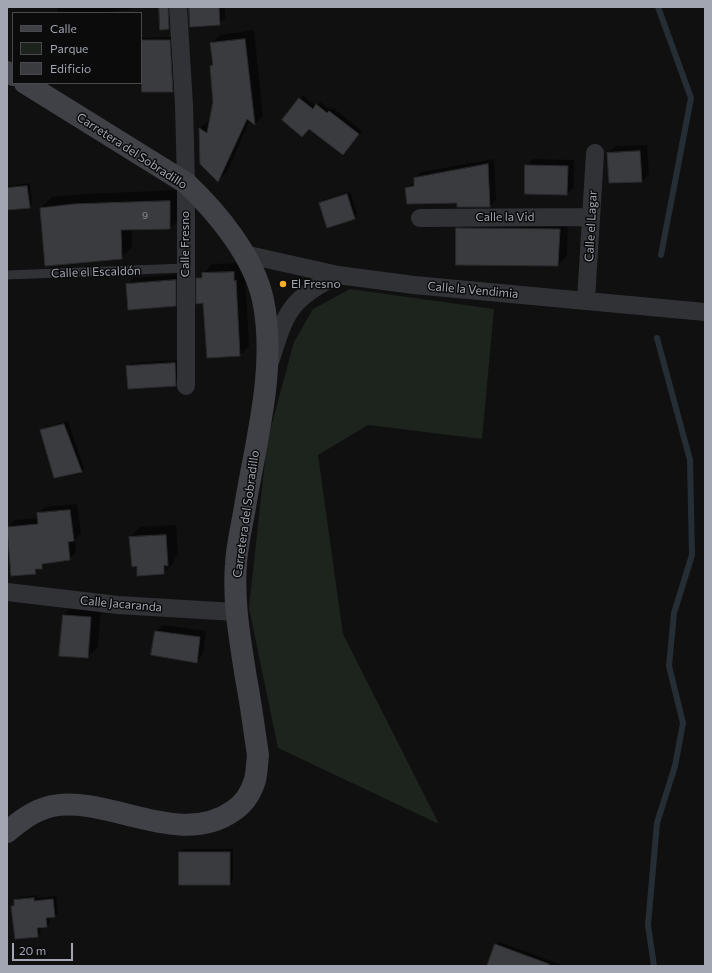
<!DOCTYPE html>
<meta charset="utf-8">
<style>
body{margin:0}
#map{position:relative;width:712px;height:973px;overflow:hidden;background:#101011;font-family:Commissioner,sans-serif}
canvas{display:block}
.frame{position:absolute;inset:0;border:8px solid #a1a6b2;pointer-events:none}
.legend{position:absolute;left:12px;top:12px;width:130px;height:72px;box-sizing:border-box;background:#0b0b0c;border:1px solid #47494e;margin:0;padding:5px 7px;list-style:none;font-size:12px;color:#a1a6b2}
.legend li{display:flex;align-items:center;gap:8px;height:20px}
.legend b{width:20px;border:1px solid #47494e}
.scale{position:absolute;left:12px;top:943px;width:61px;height:18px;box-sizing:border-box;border:2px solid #a1a6b2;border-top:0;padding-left:5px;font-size:12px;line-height:14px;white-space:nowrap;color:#a1a6b2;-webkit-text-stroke:3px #0b0b0c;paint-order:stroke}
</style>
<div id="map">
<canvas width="712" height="973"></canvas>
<div class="frame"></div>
<ul class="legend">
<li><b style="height:5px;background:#3f4146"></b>Calle</li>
<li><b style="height:11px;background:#1c241d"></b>Parque</li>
<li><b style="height:11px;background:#3a3b3e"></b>Edificio</li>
</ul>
<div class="scale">20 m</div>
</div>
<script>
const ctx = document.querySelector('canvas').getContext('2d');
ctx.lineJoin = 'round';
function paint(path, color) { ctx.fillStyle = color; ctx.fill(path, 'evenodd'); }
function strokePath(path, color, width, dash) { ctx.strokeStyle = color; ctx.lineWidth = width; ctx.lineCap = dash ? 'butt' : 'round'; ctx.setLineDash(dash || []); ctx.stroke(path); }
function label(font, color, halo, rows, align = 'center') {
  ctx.font = font + ' Commissioner,sans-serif'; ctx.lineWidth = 3; ctx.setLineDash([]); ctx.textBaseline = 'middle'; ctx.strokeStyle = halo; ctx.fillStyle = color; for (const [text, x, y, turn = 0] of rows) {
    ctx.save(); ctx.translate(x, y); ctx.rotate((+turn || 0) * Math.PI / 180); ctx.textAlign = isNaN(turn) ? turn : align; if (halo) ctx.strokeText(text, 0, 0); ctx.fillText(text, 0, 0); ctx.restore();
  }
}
paint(new Path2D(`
 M350 289 494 309 482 439 368 425 318 455 343 634 439 824 278 748 249 608 267 442 294 342 313 309Z`), '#1c241d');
paint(new Path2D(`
 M57 7H134L132 9 102 13H58Z
 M160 7H174V22L168 28Z
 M189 7H225V18L219 24 191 26Z
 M254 30 263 116 255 124 250 120 227 172 218 180 201 163 200 128 209 120 211 121 214 102 211 66 214 64 211 43 220 35Z
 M172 37 176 88 172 91 141 67V38Z
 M303 96 316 106 320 102 330 110 333 108 362 131 346 150 299 99Z
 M647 145 649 174 642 181 608 153 615 146Z
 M494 159 496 200 490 206 458 202 406 189 415 182V179L421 172Z
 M533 159 574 160V187L567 194 526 166Z
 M30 183 32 204 29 207 7 209V186Z
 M180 190 181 217 170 228 132 229V247L121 258 41 208 52 197 86 194Z
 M350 191 357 214 354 218 320 203 323 200Z
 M466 220H568L567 256 558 265 457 229Z
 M243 263 245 272 249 346 240 355 204 302 198 279 212 264Z
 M182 274V298L175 305 127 285 134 278Z
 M178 360V382L175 385 127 367 131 363Z
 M68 421 84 468 81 471 42 430 45 427Z
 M77 504 81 533 75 539 76 552 69 559 48 562 35 573 8 527 15 520 39 518 38 514 45 507Z
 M176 525 178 554 174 558V563L163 573 137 565 130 537 140 527Z
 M74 605 101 607 98 647 87 657 63 615Z
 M163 625 206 631 203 654 196 661 156 632Z
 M183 849H233V881L230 884H180V852Z
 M37 895V898L56 896 58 913 55 916 49 917 50 923 47 926 40 927 41 932 37 936 12 907 18 897Z
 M499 942 565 966H489L496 945Z`), '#0007');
strokePath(new Path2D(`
 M658 7 691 98 661 255
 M654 966 648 925 657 823 675 766 683 723 669 666 674 613 692 555 690 460 657 338`), '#262e35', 6);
const building = new Path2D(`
 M159 7H168L169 29 160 30Z
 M189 7H219L220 25 190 27Z
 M245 39 255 125 247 119 218 182 200 164 199 128 207 133 213 102 210 66 213 65 210 43Z
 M141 40H170L173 92H142Z
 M299 98 313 109 316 104 327 113 329 111 359 134 343 155 309 129 302 137 282 120Z
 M640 151 642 182 609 183 607 153Z
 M488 164 490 207H457V203L407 204 405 188 414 186V178Z
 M525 165 568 166 567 195 525 194Z
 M27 186 30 208 7 210V188Z
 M347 194 355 219 327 228 319 203Z
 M170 201V229L121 230 122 259 45 266 40 208 74 204Z
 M456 228 560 229 558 266 456 265Z
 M234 272V281L236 280 240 356 207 358 203 303 196 304V278H202V273Z
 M176 280V306L128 310 126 284Z
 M175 363 176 386 128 389 126 366Z
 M64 424 82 472 54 478 40 430Z
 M70 510 74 541 68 542 70 560 42 564V569H35L36 574 11 576 7 527 38 524 37 513Z
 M166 535 168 566 164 565V574L137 576V566L132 567 129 537Z
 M63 615 91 617 88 658 59 656Z
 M155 631 200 637 197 663 151 655Z
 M179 852H230V885H179Z
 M34 898V901L53 899 55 917 46 918 47 927 37 928 38 937 15 939 11 906H14V900Z
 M495 944 549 964V966H487Z`);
paint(building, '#3a3b3e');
strokePath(building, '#2a2a2d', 1);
strokePath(new Path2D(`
 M7 275 185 268`), '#313236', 9);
strokePath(new Path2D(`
 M178 7 184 105 186 183V386
 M420 218 591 217
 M244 254 338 275 414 285 705 312
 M586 300 595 153
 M271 359C286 310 291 299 338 275
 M7 592 118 605 235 612`), '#313236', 18);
strokePath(new Path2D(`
 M7 72 13 75
 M7 832C20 821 34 810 52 806 109 795 179 849 233 811 244 804 251 793 255 780 257 772 257 763 258 755 254 729 251 704 246 678 240 639 233 603 236 564 237 545 242 525 245 507 256 440 277 367 263 300 254 257 217 212 186 183L25 83`), '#3f4146', 22);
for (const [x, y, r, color] of [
 [283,284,4,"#f3ad26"]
]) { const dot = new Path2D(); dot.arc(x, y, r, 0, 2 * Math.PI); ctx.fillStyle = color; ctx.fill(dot); strokePath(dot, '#0b0b0c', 1.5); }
label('10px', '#878b95', null, [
 ["9",145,216]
]);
label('12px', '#a1a6b2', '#0b0b0c', [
 ["Carretera del Sobradillo",132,151,33],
 ["Calle la Vid",505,217],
 ["Calle el Lagar",591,226,-87],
 ["Calle Fresno",185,244,-90],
 ["Calle el Escaldón",96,272,-2],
 ["Calle la Vendimia",473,290,5],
 ["Carretera del Sobradillo",246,514,-82],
 ["Calle Jacaranda",121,604,5]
]);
label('12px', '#a1a6b2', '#0b0b0c', [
 ["El Fresno",291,284]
], 'left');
</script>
